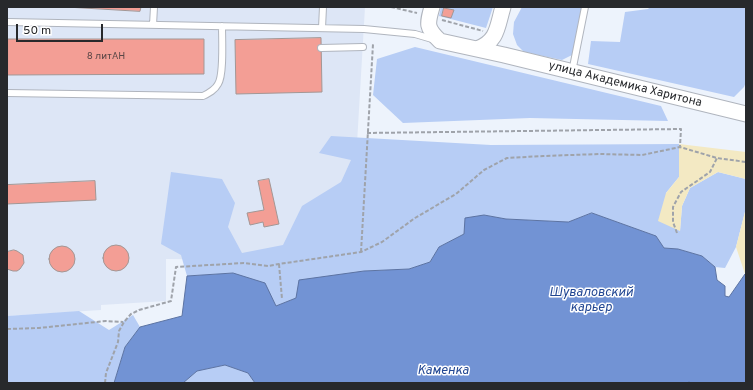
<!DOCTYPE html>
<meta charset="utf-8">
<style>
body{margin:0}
#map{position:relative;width:753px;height:390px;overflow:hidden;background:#edf3fc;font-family:Overpass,sans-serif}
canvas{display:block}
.frame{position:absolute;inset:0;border:8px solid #27292c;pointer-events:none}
.scale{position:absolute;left:16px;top:24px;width:87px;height:18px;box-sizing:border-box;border:2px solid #27292c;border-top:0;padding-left:5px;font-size:12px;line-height:14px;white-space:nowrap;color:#27292c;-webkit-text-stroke:3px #fff;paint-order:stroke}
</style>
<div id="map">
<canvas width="753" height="390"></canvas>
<div class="frame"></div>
<div class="scale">50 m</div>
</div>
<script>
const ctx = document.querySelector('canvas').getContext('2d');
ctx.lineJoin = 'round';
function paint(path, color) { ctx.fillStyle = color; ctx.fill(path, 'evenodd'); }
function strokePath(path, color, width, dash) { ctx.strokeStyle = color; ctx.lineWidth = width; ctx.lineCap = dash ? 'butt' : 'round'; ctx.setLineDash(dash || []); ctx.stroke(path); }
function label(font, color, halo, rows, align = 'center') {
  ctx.font = font + ' Overpass,sans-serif'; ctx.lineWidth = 3; ctx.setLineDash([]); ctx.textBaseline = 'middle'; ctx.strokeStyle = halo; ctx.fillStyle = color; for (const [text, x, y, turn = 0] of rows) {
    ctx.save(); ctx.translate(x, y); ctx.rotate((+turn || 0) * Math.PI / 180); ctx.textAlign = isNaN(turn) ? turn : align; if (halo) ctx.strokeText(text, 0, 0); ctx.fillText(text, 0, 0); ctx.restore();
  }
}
paint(new Path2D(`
 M7 7H365L351 246 265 260 166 259V301L101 305V310L7 316Z`), '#dde6f6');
paint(new Path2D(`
 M441 7H493L486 28 439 16Z
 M522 7H582L572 55 562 60 524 52 517 45 513 34 514 22Z
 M650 7H746V82L744 87 734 97 588 64 591 41 620 42 625 12 648 9Z
 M415 47 661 106 668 121 530 118 403 123 373 95 377 59Z
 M331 136 491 145 679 144V177L666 193 680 231 682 206 690 188 718 172 746 179V208L736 247 725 268 715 267 702 256 678 249 664 248 656 236 592 213 568 222 506 219 484 215 464 234 439 247 430 262 409 269 364 271 276 306 233 273 187 276 181 255 161 244 171 172 222 179 235 203 228 227 242 253 283 245 302 206 341 182 351 160 319 153Z
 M79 311 109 330 133 315 140 327 125 347 114 383H7V316Z
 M225 365 248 373 255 383H183L197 371Z`), '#b7cdf5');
paint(new Path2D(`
 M679 144 746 152V179L718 172 690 188 682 206 680 231 658 221 666 193 679 177Z
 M746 208V270L745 274 736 247Z`), '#f3e9c3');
const water = new Path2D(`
 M592 213 656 236 664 248 678 249 702 256 715 267 717 280 725 286V296L729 297 745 274H746V383H691L689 382 687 383H255L248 373 225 365 197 371 183 383H114L125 347 140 327 182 316 187 276 233 273 265 283 276 306 296 298 299 280 364 271 409 269 430 262 439 247 464 234 465 218 484 215 506 219 568 222Z`);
paint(water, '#7293d4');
strokePath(water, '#5c73a2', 1);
const building = new Path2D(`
 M67 7H141L140 11Z
 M444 8 454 10 451 18 442 16Z
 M321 38 322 92 236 94 235 40Z
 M8 39H204V74L8 75Z
 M269 179 279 224 264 227 263 222 250 225 247 213 264 210 258 181Z
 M95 181 96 200 7 204V185Z
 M103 258a13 13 0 1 1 26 0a13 13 0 1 1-26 0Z
 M49 259a13 13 0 1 1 26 0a13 13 0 1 1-26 0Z
 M14 250 17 251 23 255 24 263 20 269 17 271H13L7 269V252Z`);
paint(building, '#f39e95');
strokePath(building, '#a39795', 1);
const service = new Path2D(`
 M7 22 364 29 415 34 432 39
 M153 25 154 7
 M322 28 323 7
 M321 48 363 47
 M572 72 585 7
 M7 93 203 96C209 93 215 90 218 84 224 75 222 39 222 26`);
const tertiary = new Path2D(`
 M432 7C427 24 426 28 440 41L504 55 746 114
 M477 49C498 41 497 27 503 7`);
strokePath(service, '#b0b5be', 8);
strokePath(tertiary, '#b0b5be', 17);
strokePath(new Path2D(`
 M391 7 417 13
 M442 20 483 31
 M367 133 681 129 680 146
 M677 233 673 222V207L681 192 710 172 717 158
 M361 252 373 44
 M279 264 282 299
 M7 329 39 328 106 321 123 322
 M105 383 106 373 118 342 119 331 124 322 131 314 139 310 171 301 176 267 244 263 268 266 279 264 361 252 382 242 415 218 456 194 484 170 507 158 543 156 600 154 642 155 680 147 717 158 746 162`), '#9fa3aa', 2, [4, 2]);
strokePath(service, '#fff', 6);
strokePath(tertiary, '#fff', 15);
label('10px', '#5a4646', null, [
 ["8 литАН",106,57]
]);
label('12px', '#27292c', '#fff', [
 ["улица Академика Харитона",625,85,14]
]);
label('italic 13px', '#224793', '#fff', [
 ["Шуваловский",591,293],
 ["карьер",591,308],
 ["Каменка",443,371]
]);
</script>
